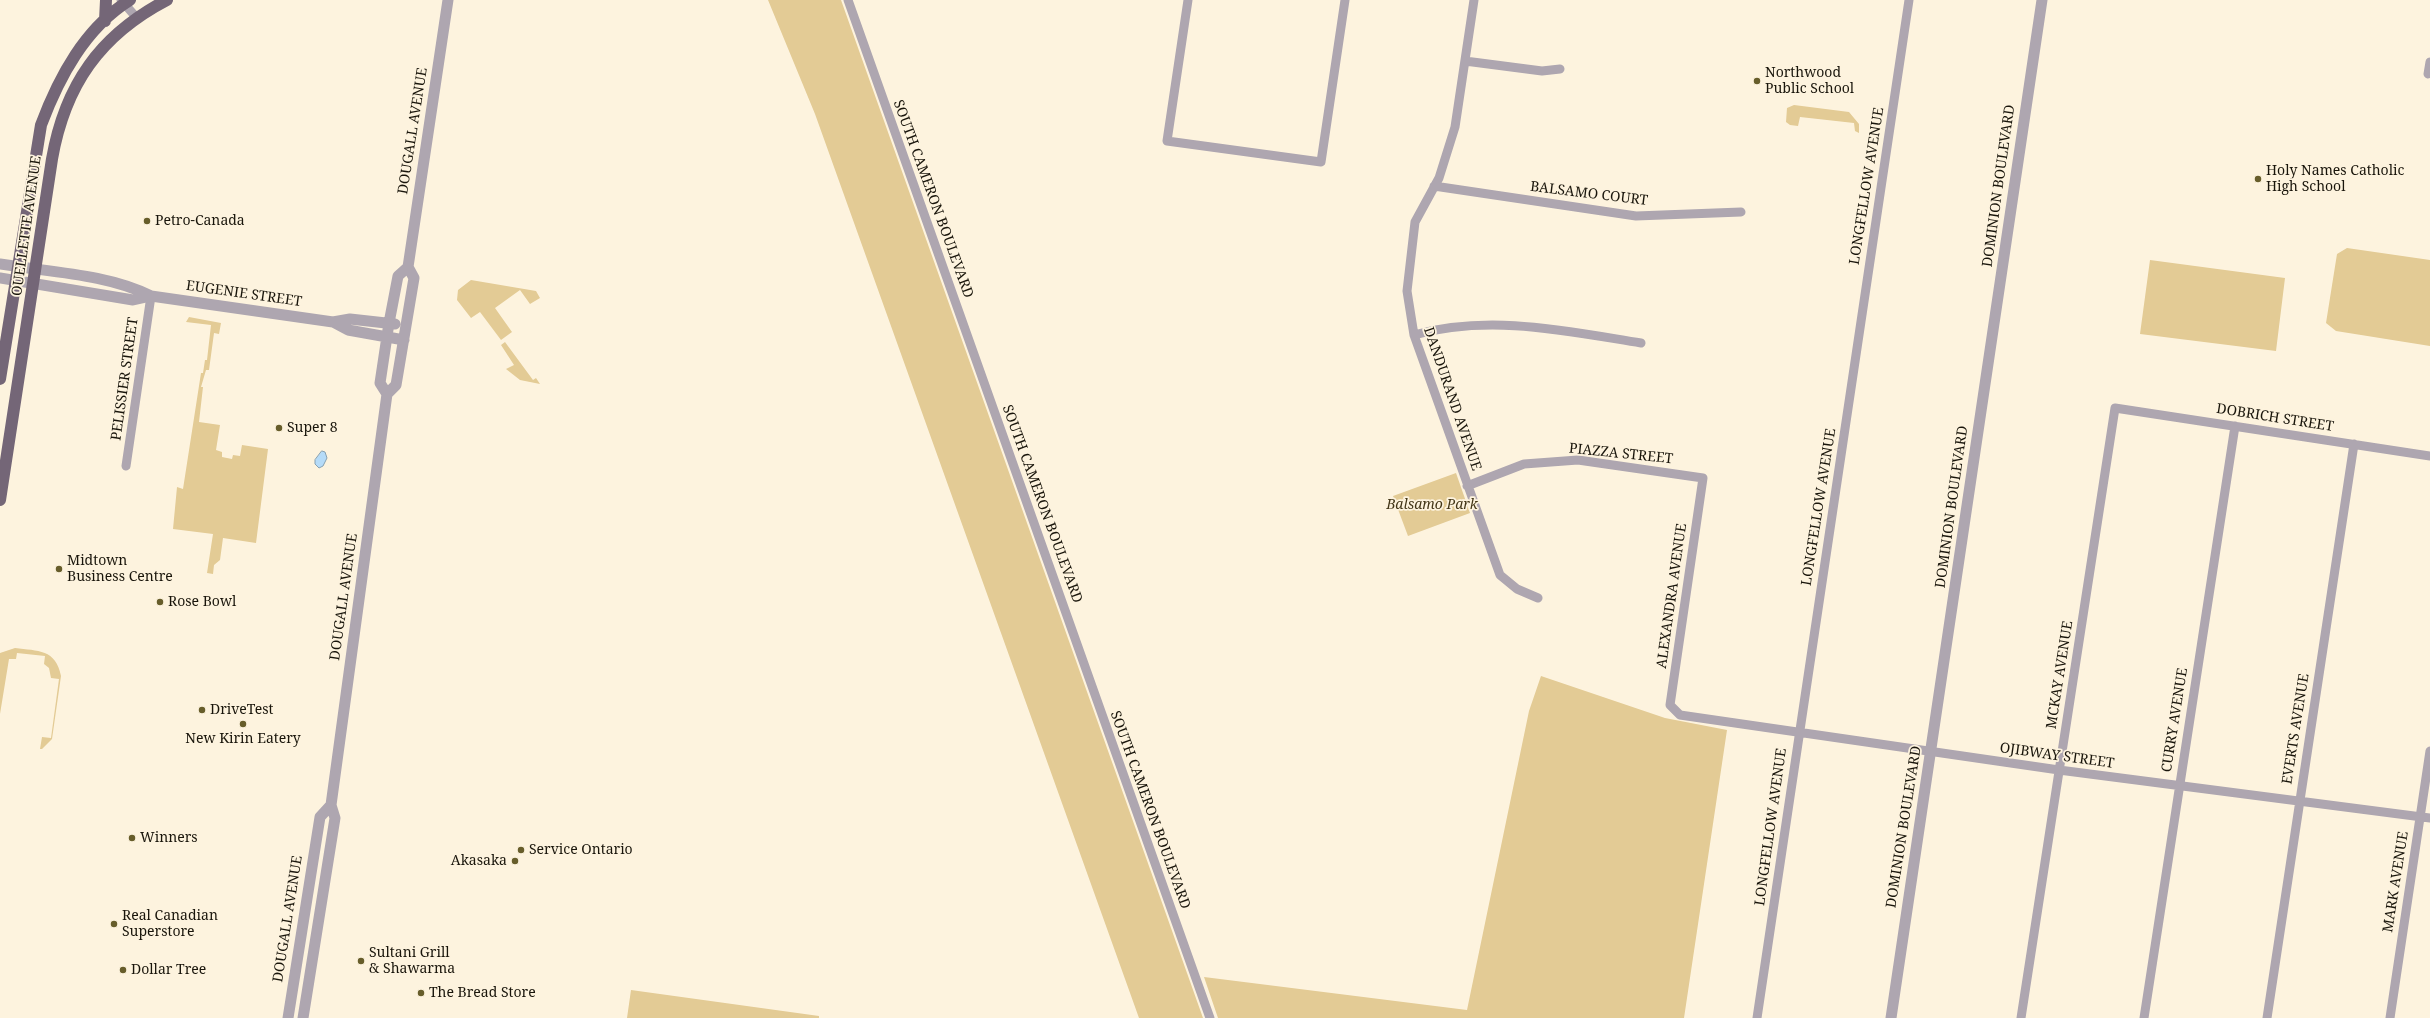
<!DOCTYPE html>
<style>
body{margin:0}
canvas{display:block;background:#fdf3de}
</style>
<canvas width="2430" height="1018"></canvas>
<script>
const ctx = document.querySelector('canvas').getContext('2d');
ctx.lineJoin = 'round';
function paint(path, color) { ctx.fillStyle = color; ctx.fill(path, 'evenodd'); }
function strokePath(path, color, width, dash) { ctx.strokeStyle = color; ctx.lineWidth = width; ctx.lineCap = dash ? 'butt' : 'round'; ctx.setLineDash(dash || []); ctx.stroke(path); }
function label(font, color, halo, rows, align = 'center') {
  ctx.font = font + ' "Noto Serif",serif'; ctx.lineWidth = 3.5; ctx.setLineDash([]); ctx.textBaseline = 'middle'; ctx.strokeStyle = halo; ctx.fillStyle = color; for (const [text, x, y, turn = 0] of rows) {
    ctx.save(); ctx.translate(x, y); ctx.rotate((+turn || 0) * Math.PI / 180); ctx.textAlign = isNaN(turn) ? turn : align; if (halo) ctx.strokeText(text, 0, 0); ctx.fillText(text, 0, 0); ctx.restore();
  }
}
paint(new Path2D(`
 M768 0H841L1203 1018H1139L815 114Z
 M1794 105 1849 112 1859 124V133L1855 131 1854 123 1800 117 1798 126 1790 125 1786 122 1787 108Z
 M2347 248 2430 260V346L2336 331 2326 323 2337 254Z
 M2150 260 2285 278 2276 351 2140 334Z
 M471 280 536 291 540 298 530 304 520 290 495 308 512 332 501 340 480 312 471 318 457 300 458 290Z
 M189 317 221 323 219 334 214 333 209 370H206L201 387H203L199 422 220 425 216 450 222 452V457L232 459 233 455 240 456 242 445 268 449 256 543 223 538 220 560 214 565 213 574 207 573 213 534 173 529 177 487 183 489 201 373H203L205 360H207L211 325 186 322Z
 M505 342 533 380 536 378 540 384 520 380 506 369 514 365 501 345Z
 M1456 473 1470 513 1408 536 1393 496Z
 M15 648C38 651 56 649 61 676L52 739 42 749H40L42 737 51 738 59 679 51 678 49 668 44 664 45 656 17 653 16 659H9L0 714V653Z
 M1541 676 1665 718 1727 730 1684 1018H1218L1204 977 1467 1010 1529 711Z
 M631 990 819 1016V1018H627Z`), '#e3cb95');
const water = new Path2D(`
 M322 451 325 452 327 458 323 466 319 468 315 464V460Z`);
paint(water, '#b5dbf8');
strokePath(water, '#86a0b1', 1);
strokePath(new Path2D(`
 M121 0 136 17
 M848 0 1210 1018
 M1188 0 1167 141 1321 162 1345 0
 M1474 0 1455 127 1439 178 1415 222 1407 291 1414 335 1500 575 1517 589 1538 598
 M1465 61 1542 71 1560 69
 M2428 74 2430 62
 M1434 186 1636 216 1741 212
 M1414 335C1489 314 1566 331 1641 343
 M126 466 151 296
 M1467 486 1524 464 1578 460 1703 478 1670 705 1680 715 2059 770 2430 818
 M1757 1018 1909 0
 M2021 1018 2115 408 2430 456
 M2144 1018 2235 426
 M2267 1018 2354 444
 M2390 1018 2430 751`), '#aea6b0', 9);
strokePath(new Path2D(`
 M0 264C48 272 108 274 151 296
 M0 278 133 300 151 296 333 322 348 330 404 340
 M333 322 350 319 395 324
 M387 394 380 383 389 323 398 276 408 267 448 0
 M288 1018 320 817 331 805
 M303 1018 335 818 331 805 387 394 396 385 414 278 408 267
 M1891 1018 2042 0`), '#aea6b0', 11);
strokePath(new Path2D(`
 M105 21 106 0
 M0 379 41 125C59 77 85 28 130 0
 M0 500 52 159C65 85 100 35 167 0`), '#746677', 12);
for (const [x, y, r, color] of [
 [1757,81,4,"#675d2a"],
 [2258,179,4,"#675d2a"],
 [147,221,4,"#675d2a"],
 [279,428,4,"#675d2a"],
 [59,569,4,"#675d2a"],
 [160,602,4,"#675d2a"],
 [202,710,4,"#675d2a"],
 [243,724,4,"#675d2a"],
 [132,838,4,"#675d2a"],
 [521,850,4,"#675d2a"],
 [515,861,4,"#675d2a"],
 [114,924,4,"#675d2a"],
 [361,961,4,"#675d2a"],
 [123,970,4,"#675d2a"],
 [421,993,4,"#675d2a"]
]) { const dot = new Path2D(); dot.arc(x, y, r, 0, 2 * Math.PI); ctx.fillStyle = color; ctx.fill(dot); strokePath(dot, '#fdf3de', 1.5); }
label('14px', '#19150b', '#fdf3de', [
 ["Northwood",1765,73],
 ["Public School",1765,89],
 ["Holy Names Catholic",2266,171],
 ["High School",2266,187],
 ["Petro-Canada",155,221],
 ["Super 8",287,428],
 ["Midtown",67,561],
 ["Business Centre",67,577],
 ["Rose Bowl",168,602],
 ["DriveTest",210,710],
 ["New Kirin Eatery",243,739,"center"],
 ["Winners",140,838],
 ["Service Ontario",529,850],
 ["Akasaka",507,861,"right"],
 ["Real Canadian",122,916],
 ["Superstore",122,932],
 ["Sultani Grill",369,953],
 ["& Shawarma",369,969],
 ["Dollar Tree",131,970],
 ["The Bread Store",429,993]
], 'left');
label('14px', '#19150b', '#fdf3de', [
 ["DOUGALL AVENUE",413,131,-81],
 ["LONGFELLOW AVENUE",1867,186,-81],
 ["DOMINION BOULEVARD",1999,186,-82],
 ["BALSAMO COURT",1589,194,7],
 ["SOUTH CAMERON BOULEVARD",933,199,70],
 ["OUELLETTE AVENUE",27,226,-82],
 ["EUGENIE STREET",244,294,8],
 ["PELISSIER STREET",125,379,-82],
 ["DANDURAND AVENUE",1452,399,71],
 ["DOBRICH STREET",2275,418,9],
 ["PIAZZA STREET",1621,454,6],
 ["SOUTH CAMERON BOULEVARD",1042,504,70],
 ["LONGFELLOW AVENUE",1819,507,-81],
 ["DOMINION BOULEVARD",1952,507,-82],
 ["ALEXANDRA AVENUE",1672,596,-82],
 ["DOUGALL AVENUE",344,597,-82],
 ["MCKAY AVENUE",2060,675,-81],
 ["CURRY AVENUE",2175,720,-81],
 ["EVERTS AVENUE",2296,729,-81],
 ["OJIBWAY STREET",2057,756,8],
 ["SOUTH CAMERON BOULEVARD",1150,810,70],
 ["LONGFELLOW AVENUE",1771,827,-82],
 ["DOMINION BOULEVARD",1904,827,-81],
 ["MARK AVENUE",2396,882,-81],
 ["DOUGALL AVENUE",288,919,-81]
]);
label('italic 14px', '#423516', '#fdf3de', [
 ["Balsamo Park",1432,505]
]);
</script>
